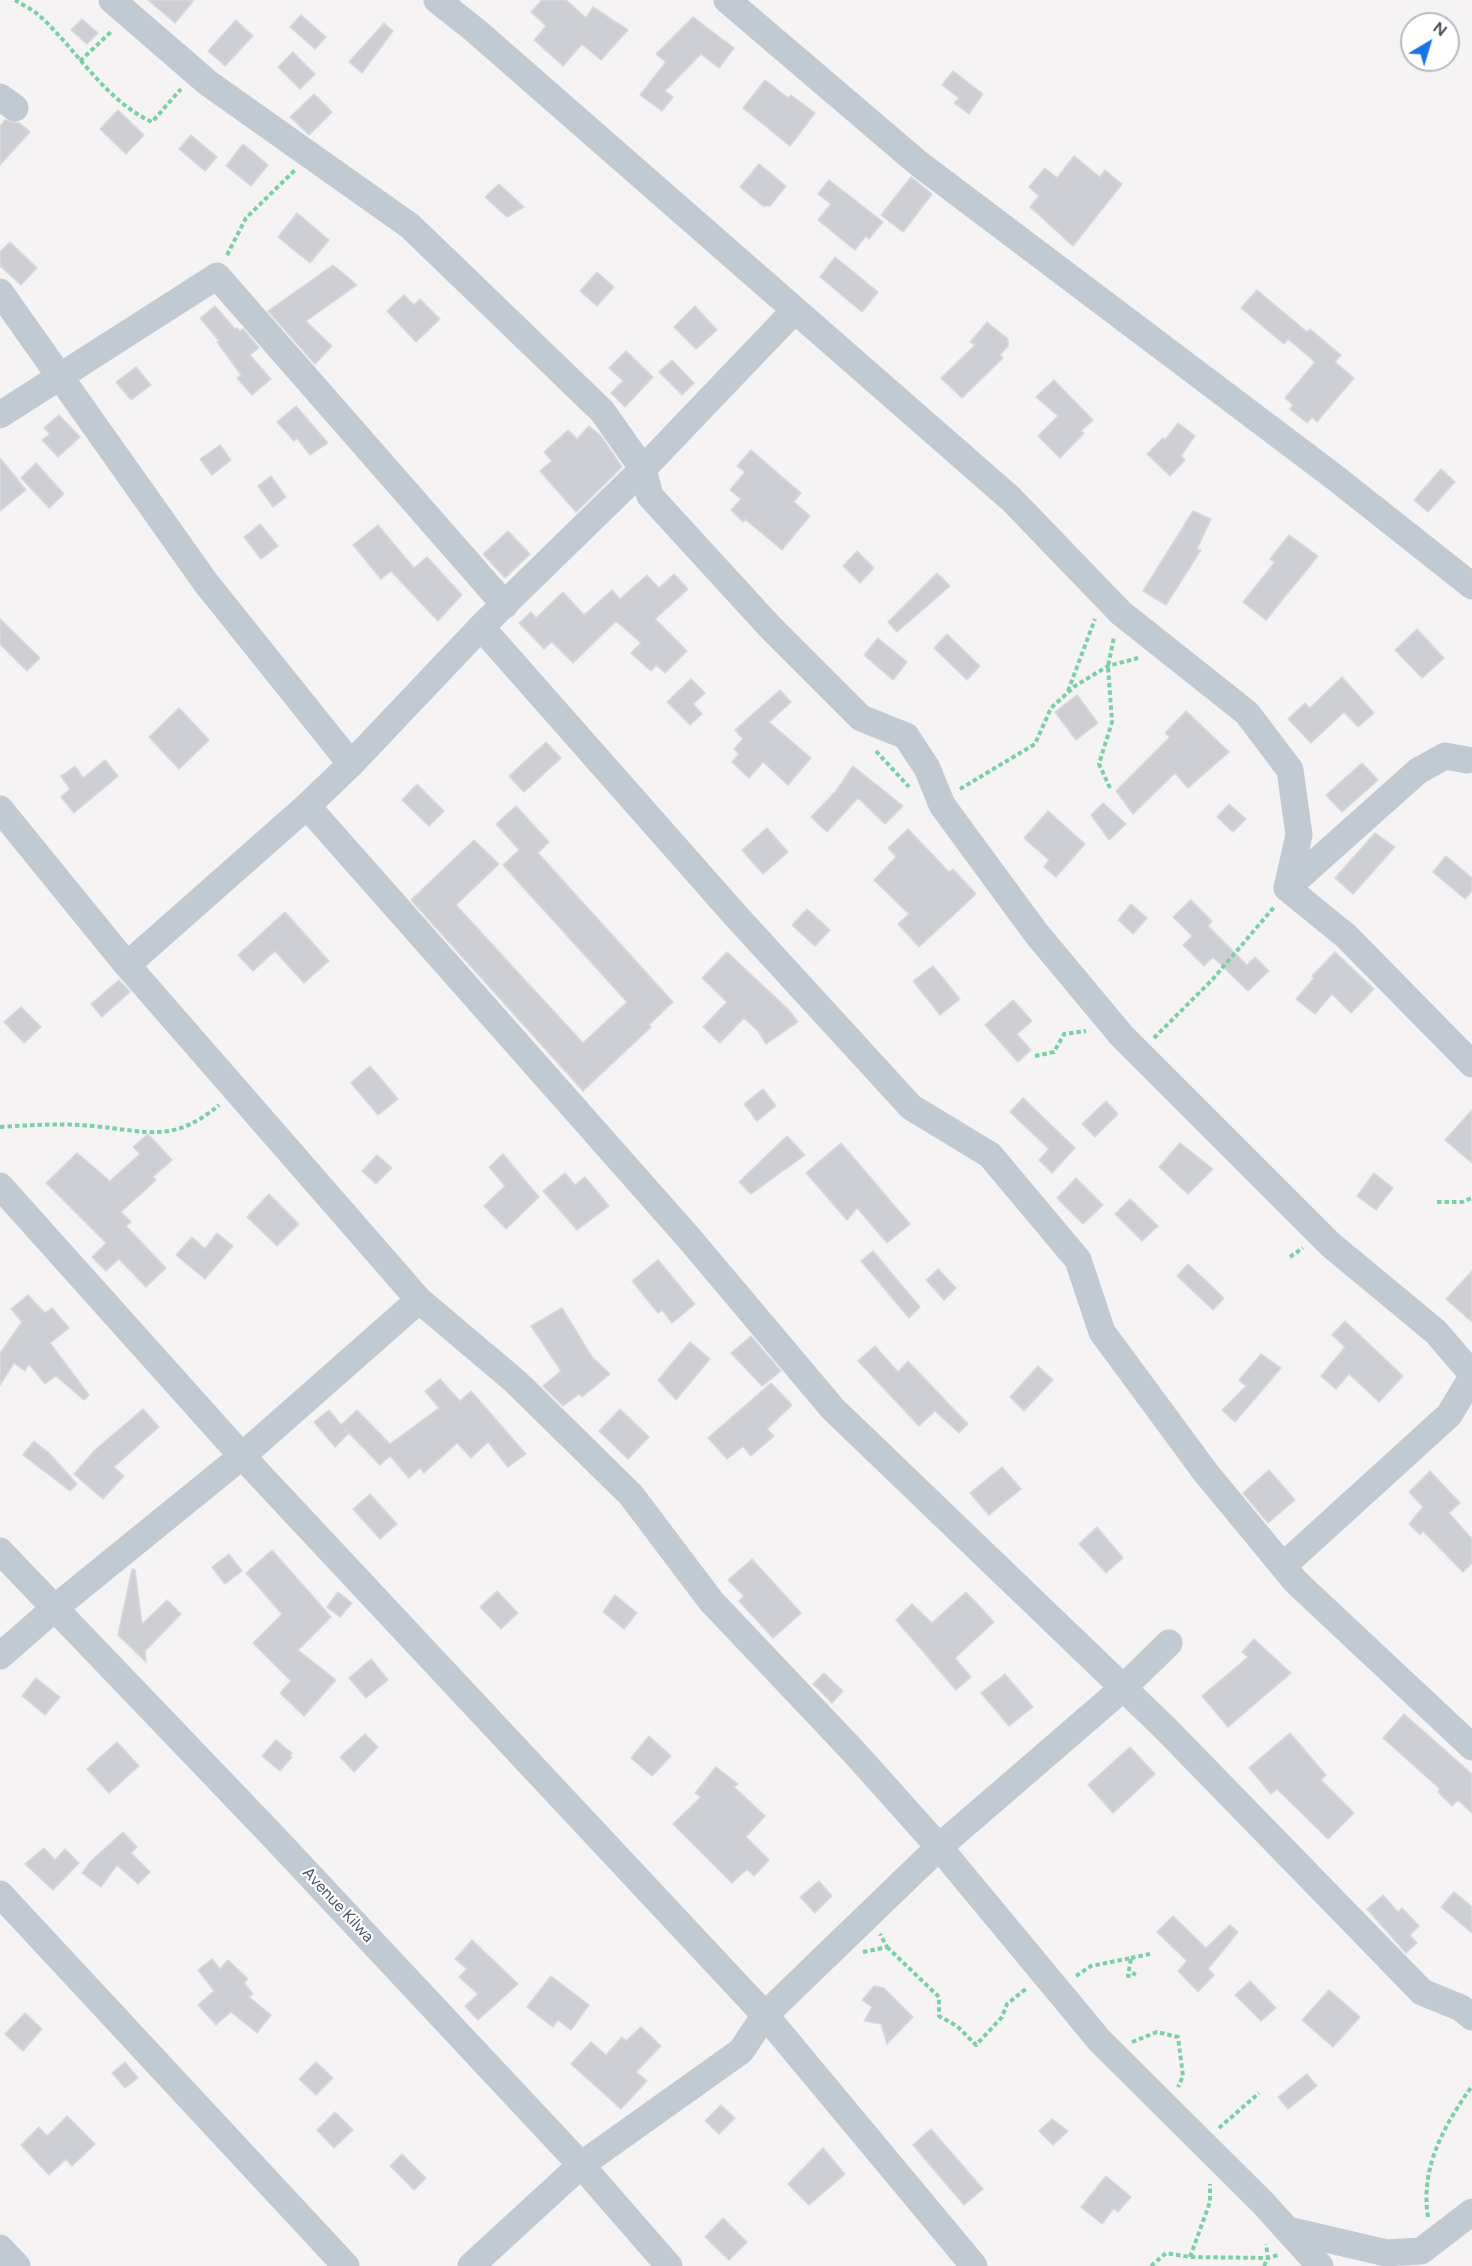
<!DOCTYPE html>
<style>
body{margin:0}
#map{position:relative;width:1472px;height:2266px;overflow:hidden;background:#f5f3f3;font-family:Figtree,sans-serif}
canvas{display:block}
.north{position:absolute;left:1400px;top:12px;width:60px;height:60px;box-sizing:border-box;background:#fff;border:2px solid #b7bbc0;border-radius:50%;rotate:38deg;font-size:16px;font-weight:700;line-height:24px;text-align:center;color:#4a5661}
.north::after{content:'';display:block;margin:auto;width:21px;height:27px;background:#1a73e8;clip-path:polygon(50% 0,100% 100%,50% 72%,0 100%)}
</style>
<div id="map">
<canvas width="1472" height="2266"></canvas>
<div class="north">N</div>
</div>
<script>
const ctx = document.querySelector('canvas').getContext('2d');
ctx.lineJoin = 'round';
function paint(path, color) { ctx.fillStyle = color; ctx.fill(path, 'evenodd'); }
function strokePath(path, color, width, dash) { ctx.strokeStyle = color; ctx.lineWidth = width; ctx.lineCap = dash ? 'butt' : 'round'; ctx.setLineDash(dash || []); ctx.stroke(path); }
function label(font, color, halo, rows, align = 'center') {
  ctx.font = font + ' Figtree,sans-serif'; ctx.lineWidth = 4.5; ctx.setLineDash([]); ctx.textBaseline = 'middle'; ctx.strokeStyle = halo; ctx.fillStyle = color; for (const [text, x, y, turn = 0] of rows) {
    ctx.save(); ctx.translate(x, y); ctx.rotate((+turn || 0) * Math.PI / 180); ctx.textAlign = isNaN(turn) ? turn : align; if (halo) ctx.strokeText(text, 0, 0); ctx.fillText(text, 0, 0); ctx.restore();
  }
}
const building = new Path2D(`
 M148 0H194L175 23Z
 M542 0H566L586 18 593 7 628 30 601 60 582 44 563 66 534 40 546 26 531 12Z
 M301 15 326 37 315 49 290 27Z
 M693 17 734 48 719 68 701 54 665 91 673 97 662 111 640 95 666 62 656 54Z
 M82 19 98 33 87 44 71 30Z
 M236 20 253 36 225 66 208 51Z
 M384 23 393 31 362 73 349 62Z
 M293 52 315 74 300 89 278 67Z
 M953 71 983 94 969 114 954 103 959 98 942 85Z
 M765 80 788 98 791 95 815 113 790 146 743 108Z
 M314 94 332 112 309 135 290 117Z
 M118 110 144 135 126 154 100 129Z
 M5 120 20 123 30 132 0 165V126Z
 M191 135 217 157 205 171 179 149Z
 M243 144 268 165 251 186 226 166Z
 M1074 156 1100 177 1105 170 1122 184 1073 246 1030 207 1039 196 1029 187 1045 168 1057 178Z
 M759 164 786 186 770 206H763L740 187Z
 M911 177 932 194 903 232 881 215Z
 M829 180 883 222 869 239 866 236 855 250 818 220 831 204 818 194Z
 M499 184 524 207 507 217 485 197Z
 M297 213 329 240 310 263 278 237Z
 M10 242 37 268 21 285 0 266V252Z
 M835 257 878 292 862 312 820 277Z
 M333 265 357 285 306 321 332 346 315 364 268 311Z
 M597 272 614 287 597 306 580 291Z
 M1257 290 1307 332 1310 329 1341 355 1335 362 1354 378 1317 422 1312 417 1307 423 1290 409 1293 405 1285 398 1315 362 1288 339 1284 344 1241 308Z
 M404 295 414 305 420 299 440 319 416 342 387 311Z
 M215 306 235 329 237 328 240 331 243 329 259 348 250 355 271 379 252 395 237 378 241 375 217 342 219 341 200 318Z
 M695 306 717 330 696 349 674 327Z
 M987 322 1008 339V346L1000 355 1003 358 962 398 941 378 975 345 970 342Z
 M626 351 653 377 625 407 611 393 623 381 609 368Z
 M672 360 694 383 682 395 659 372Z
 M136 367 151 385 131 400 116 382Z
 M1054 380 1093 420 1081 431 1084 433 1060 458 1038 436 1058 416 1036 397Z
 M296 406 328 443 310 455 297 438 294 441 277 422Z
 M59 415 80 437 58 457 42 440 50 434 44 428Z
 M1178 423 1195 436 1181 456 1185 460 1170 476 1147 454 1163 438 1165 440Z
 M589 426 601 436 622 467 576 512 540 471 552 461 544 452 568 430 577 439Z
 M220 445 231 460 212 475 200 459Z
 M751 450 801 493 794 502 810 516 782 550 745 519 743 522 731 510 741 499 730 490 745 472 737 466Z
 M0 458 26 490 0 511Z
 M36 463 64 494 49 508 21 478Z
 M1441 469 1455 482 1428 512 1414 500Z
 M271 476 286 497 273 507 258 486Z
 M1193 511 1211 519 1197 549 1201 550 1166 605 1143 591Z
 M260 524 278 546 261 559 244 537Z
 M378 525 414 568 427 557 462 595 438 621 391 571 381 579 353 545Z
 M508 531 530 554 505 578 483 554Z
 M1289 535 1318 556 1266 620 1243 602 1275 562 1270 559Z
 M857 551 874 568 860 583 843 566Z
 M937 573 950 586 897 632 888 622Z
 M674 574 688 589 655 619 687 651 665 673 656 665 651 671 631 653 641 643 616 621 573 663 552 642 544 649 519 623 531 612 536 618 563 592 584 615 612 590 620 599 647 575 659 588Z
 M0 619 40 658 27 671 0 644Z
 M1417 629 1444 658 1422 678 1395 650Z
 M947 634 980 666 967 680 934 648Z
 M878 638 907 662 893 680 864 655Z
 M1342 677 1374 713 1358 727 1344 712 1311 743 1288 719 1305 703 1310 708Z
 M691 679 705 693 693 704 702 714 690 725 667 702Z
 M780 690 791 702 769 722 811 758 788 785 763 762 749 778 732 762 739 754 734 749 743 739 735 730Z
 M1077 695 1098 723 1076 740 1055 712Z
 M179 708 209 740 179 769 149 737Z
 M1186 711 1229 752 1188 788 1175 773 1133 814 1116 791 1170 737 1165 733Z
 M546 742 561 758 524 792 509 776Z
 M105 760 118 776 74 813 61 797 70 789 61 776 75 766 83 778Z
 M1362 763 1378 780 1342 812 1326 795Z
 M853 766 903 806 885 824 858 798 827 832 811 817 836 791Z
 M417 784 444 811 429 826 402 800Z
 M1103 803 1126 824 1109 840 1091 815Z
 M1229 804 1246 819 1233 832 1217 817Z
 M516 806 549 842 538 853 673 1002 649 1025 651 1027 583 1091 411 900 474 840 499 864 456 905 583 1043 627 1002 503 865 519 850 496 824Z
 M1048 811 1085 844 1056 877 1044 867 1049 860 1024 838Z
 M767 828 788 852 763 874 742 850Z
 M908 829 949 872 953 869 976 894 919 947 898 924 909 914 874 880 896 857 888 848Z
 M1375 833 1395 847 1353 894 1335 878Z
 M1446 856 1472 878V891L1465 899 1433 872Z
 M1191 900 1212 921 1208 926 1247 965 1255 957 1269 971 1248 991 1213 957 1204 966 1183 945 1192 936 1173 917Z
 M1131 904 1147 918 1133 934 1118 920Z
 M807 909 830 930 815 946 792 925Z
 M285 912 329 961 304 983 275 951 253 971 238 955Z
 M727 952 789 1010 798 1022 766 1044 758 1031 744 1018 720 1043 703 1027 727 1002 702 978Z
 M1335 952 1374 989 1351 1013 1332 994 1315 1014 1296 999 1314 978 1312 976Z
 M933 966 960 999 940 1015 913 981Z
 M119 980 130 992 102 1017 91 1004Z
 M1013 1000 1032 1021 1017 1034 1031 1050 1018 1062 985 1025Z
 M21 1007 41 1027 24 1043 4 1022Z
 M370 1066 398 1099 378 1115 351 1083Z
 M763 1089 776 1106 757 1121 744 1104Z
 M1023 1098 1075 1148 1052 1173 1039 1160 1049 1149 1010 1112Z
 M1106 1101 1118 1114 1095 1137 1082 1124Z
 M1472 1110V1163L1445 1140Z
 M148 1134 172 1160 153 1177 156 1180 121 1212 131 1222 126 1226 166 1268 146 1287 119 1259 106 1271 92 1257 106 1243 46 1183 77 1153 110 1181 140 1154 133 1147Z
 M787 1136 805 1155 751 1194 739 1182Z
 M841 1143 910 1224 887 1243 857 1208 847 1220 806 1173Z
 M1180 1143 1213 1169 1188 1194 1159 1167Z
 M503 1154 539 1197 506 1229 484 1206 505 1186 489 1167Z
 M377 1155 392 1168 376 1184 362 1171Z
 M565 1173 575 1185 585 1177 609 1206 577 1230 543 1191Z
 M1374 1173 1393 1188 1376 1210 1357 1196Z
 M1076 1178 1103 1205 1083 1224 1057 1198Z
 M269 1194 299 1224 277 1246 247 1217Z
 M1130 1199 1158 1226 1142 1241 1115 1214Z
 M217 1233 233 1246 205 1279 176 1255 192 1237 205 1249Z
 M873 1251 920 1307 909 1318 861 1261Z
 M658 1260 695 1304 672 1323 662 1310 658 1313 632 1281Z
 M1188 1264 1224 1298 1213 1310 1177 1276Z
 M938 1269 956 1288 944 1300 926 1280Z
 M1472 1271V1322L1446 1299Z
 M28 1295 45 1313 52 1308 69 1328 50 1343 89 1395 84 1400 56 1376 45 1384 29 1364 25 1371 14 1363 0 1385V1353L22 1322 11 1309Z
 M562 1308 592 1357 610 1374 582 1397 579 1394 563 1406 543 1386 561 1371 531 1326Z
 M1345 1321 1403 1376 1379 1402 1349 1374 1336 1389 1321 1376 1345 1347 1332 1335Z
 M751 1336 781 1371 762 1386 731 1353Z
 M690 1342 710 1359 676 1400 658 1380Z
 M875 1346 898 1372 908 1361 968 1424 959 1433 935 1411 919 1426 858 1361Z
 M1261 1354 1281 1368 1235 1422 1222 1410 1246 1386 1239 1380Z
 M1038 1366 1053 1380 1024 1411 1010 1397Z
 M440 1379 460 1401 471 1391 526 1454 508 1467 488 1442 471 1458 457 1443 424 1473 420 1468 409 1478 390 1456 380 1465 345 1429 349 1433 335 1447 314 1422 329 1410 341 1425 357 1410 390 1444 439 1408 425 1391Z
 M771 1383 792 1405 767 1429 774 1436 751 1456 743 1446 727 1459 708 1438Z
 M143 1409 159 1427 114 1467 124 1476 103 1499 74 1474 95 1450Z
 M620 1409 649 1437 628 1459 599 1431Z
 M34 1441 50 1454 77 1484 70 1491 23 1455Z
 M1002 1467 1021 1489 989 1515 970 1493Z
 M1269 1470 1295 1500 1268 1523 1243 1493Z
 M1430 1471 1460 1503 1449 1513 1472 1539V1563L1463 1572 1423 1531 1420 1535 1409 1524 1423 1507 1409 1492Z
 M370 1494 397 1524 380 1539 353 1509Z
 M1097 1527 1123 1558 1106 1573 1079 1544Z
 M272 1550 331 1617 298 1650 336 1680 304 1716 280 1693 291 1681 253 1643 282 1614 246 1573Z
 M229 1554 242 1571 225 1584 212 1567Z
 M752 1559 801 1613 773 1638 739 1601 744 1596 728 1580Z
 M132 1569 135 1570 142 1624 167 1600 181 1614 145 1651 146 1662 118 1635Z
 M497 1591 518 1613 501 1629 480 1607Z
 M338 1592 352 1603 340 1617 327 1607Z
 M966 1592 994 1622 955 1658 971 1677 956 1690 896 1620 912 1604 932 1623Z
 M615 1595 637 1613 624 1629 603 1612Z
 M1254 1639 1291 1673 1228 1727 1202 1696 1248 1657 1242 1652Z
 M371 1659 388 1680 366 1698 349 1678Z
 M824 1673 843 1691 832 1703 813 1684Z
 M1005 1674 1033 1707 1009 1726 981 1693Z
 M36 1678 60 1697 45 1715 22 1696Z
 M1404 1714 1472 1774V1813L1458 1800 1452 1806 1438 1792 1440 1789 1383 1738Z
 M1290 1733 1326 1775 1321 1780 1354 1813 1328 1839 1277 1789 1271 1794 1249 1768Z
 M365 1734 378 1747 354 1772 340 1757Z
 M649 1736 671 1756 652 1776 631 1758Z
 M276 1740 292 1753 290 1756 292 1757 280 1771 262 1756Z
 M117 1742 139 1766 109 1793 87 1769Z
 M1130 1747 1155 1774 1113 1813 1088 1785Z
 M716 1767 738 1784 734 1787 765 1816 746 1837 769 1860 754 1876 747 1869 732 1883 673 1824 701 1797 695 1793Z
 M123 1832 137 1847 131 1853 150 1872 138 1884 117 1865 101 1887 82 1873 91 1861Z
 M44 1848 55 1860 65 1849 79 1863 53 1890 25 1864Z
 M819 1881 832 1896 815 1913 800 1897Z
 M1454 1892 1472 1907V1933L1441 1907Z
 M1383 1895 1398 1912 1402 1908 1419 1926 1410 1935 1417 1943 1406 1953 1367 1909Z
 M1173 1916 1206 1948 1230 1925 1238 1932 1208 1969 1214 1975 1198 1992 1178 1971 1187 1961 1157 1932Z
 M472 1940 518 1984 478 2020 465 2006 478 1994 459 1977 467 1969 455 1959Z
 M212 1959 220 1969 228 1960 248 1979 244 1983 253 1994 249 1997 271 2015 257 2033 231 2012 216 2025 198 2005 214 1991 198 1970Z
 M551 1976 589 2005 571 2030 558 2020 553 2027 527 2007Z
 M1250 1981 1276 2008 1261 2021 1235 1995Z
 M874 1986 884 1988 913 2017 887 2044 881 2024 864 2021 872 2007 862 2000Z
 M1329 1990 1360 2017 1333 2047 1302 2020Z
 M25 2013 42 2029 23 2051 5 2034Z
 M641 2027 661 2046 636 2072 647 2081 621 2109 571 2064 591 2042 606 2055 622 2037 626 2041Z
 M125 2062 138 2078 125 2088 112 2073Z
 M316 2062 333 2078 316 2095 299 2079Z
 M1307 2074 1317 2086 1288 2109 1278 2097Z
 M721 2105 735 2118 719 2134 705 2121Z
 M335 2112 353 2130 334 2148 317 2130Z
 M67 2116 95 2144 72 2166 66 2159 49 2175 21 2145 39 2127 47 2136Z
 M1052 2119 1068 2131 1053 2145 1039 2131Z
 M931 2129 983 2189 964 2205 913 2145Z
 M823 2148 845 2174 809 2205 788 2184Z
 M402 2154 426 2178 414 2190 390 2166Z
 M1106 2176 1131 2197 1118 2212 1114 2208 1102 2224 1081 2207Z
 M723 2218 747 2242 729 2260 705 2237Z`);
paint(building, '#cdcfd5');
strokePath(building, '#d7d9de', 1.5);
strokePath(new Path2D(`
 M15 0C23 5 34 10 42 18 79 53 105 100 152 122L181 89
 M80 61 112 31
 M227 255 246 218 295 170
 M1068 691 1095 619
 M876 751 909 787
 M1110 788 1099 764 1112 722 1108 666 1114 637
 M960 789 1035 744 1051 708 1075 686 1108 666 1138 658
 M1154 1038 1212 980 1275 906
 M1035 1056 1054 1052 1064 1034 1086 1031
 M0 1127C31 1125 62 1123 93 1126 147 1131 173 1144 219 1105
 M1437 1202H1462L1472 1198
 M1290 1257 1303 1248
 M887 1947 939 1997V2016L957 2026 976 2045 1002 2017 1007 2004 1027 1988
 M863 1952 887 1947 880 1934
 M1131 1958 1150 1954
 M1076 1976 1091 1966 1131 1958 1128 1976H1133L1135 1972
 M1132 2042 1157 2032 1178 2037 1183 2076 1178 2087
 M1219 2128 1259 2093
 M1428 2217C1420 2167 1444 2126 1472 2086
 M1190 2257 1210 2202V2184
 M1151 2266 1166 2253 1190 2257 1268 2258 1278 2255
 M1264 2266 1268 2258 1266 2244`), '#7ad0a6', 4, [4.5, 3]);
strokePath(new Path2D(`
 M112 0 208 83 410 226 602 411 643 469 650 496 770 627 861 718 906 736 927 768 942 805 1036 933 1121 1035 1331 1245 1436 1332 1472 1374
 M437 0 476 31 1011 499 1121 613 1247 713 1290 770 1299 835 1287 888 1346 936 1472 1064
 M727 0 918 163 1333 476 1472 586
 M0 97 15 108
 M0 292 206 583 351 764
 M0 415 217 276 505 605
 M481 627 736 916 911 1107 990 1155 1078 1260 1102 1332 1206 1473 1296 1582 1472 1747
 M307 806 688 1237 833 1409 1165 1728 1422 1992 1461 2008 1472 2017
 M0 809 127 965 419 1300 516 1382 631 1495 711 1601 854 1752 939 1847 1100 2041 1263 2203 1320 2266
 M1287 888 1418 771 1445 756 1467 760
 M127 965 307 806 351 764 481 627 643 469 794 311
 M0 1186 242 1456 765 2015 974 2266
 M0 1551 272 1835 581 2165 669 2266
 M1283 1566 1449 1415 1472 1377
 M0 1656 56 1607 242 1456 419 1300
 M0 1894 346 2266
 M1288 2230 1386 2253 1421 2251 1472 2212
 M0 2248 17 2266
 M471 2266 581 2165 741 2051 765 2015 939 1847 1122 1689 1169 1643`), '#c1cad2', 27);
label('16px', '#4a5661', '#fff', [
 ["Avenue Kilwa",338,1905,47]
]);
</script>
